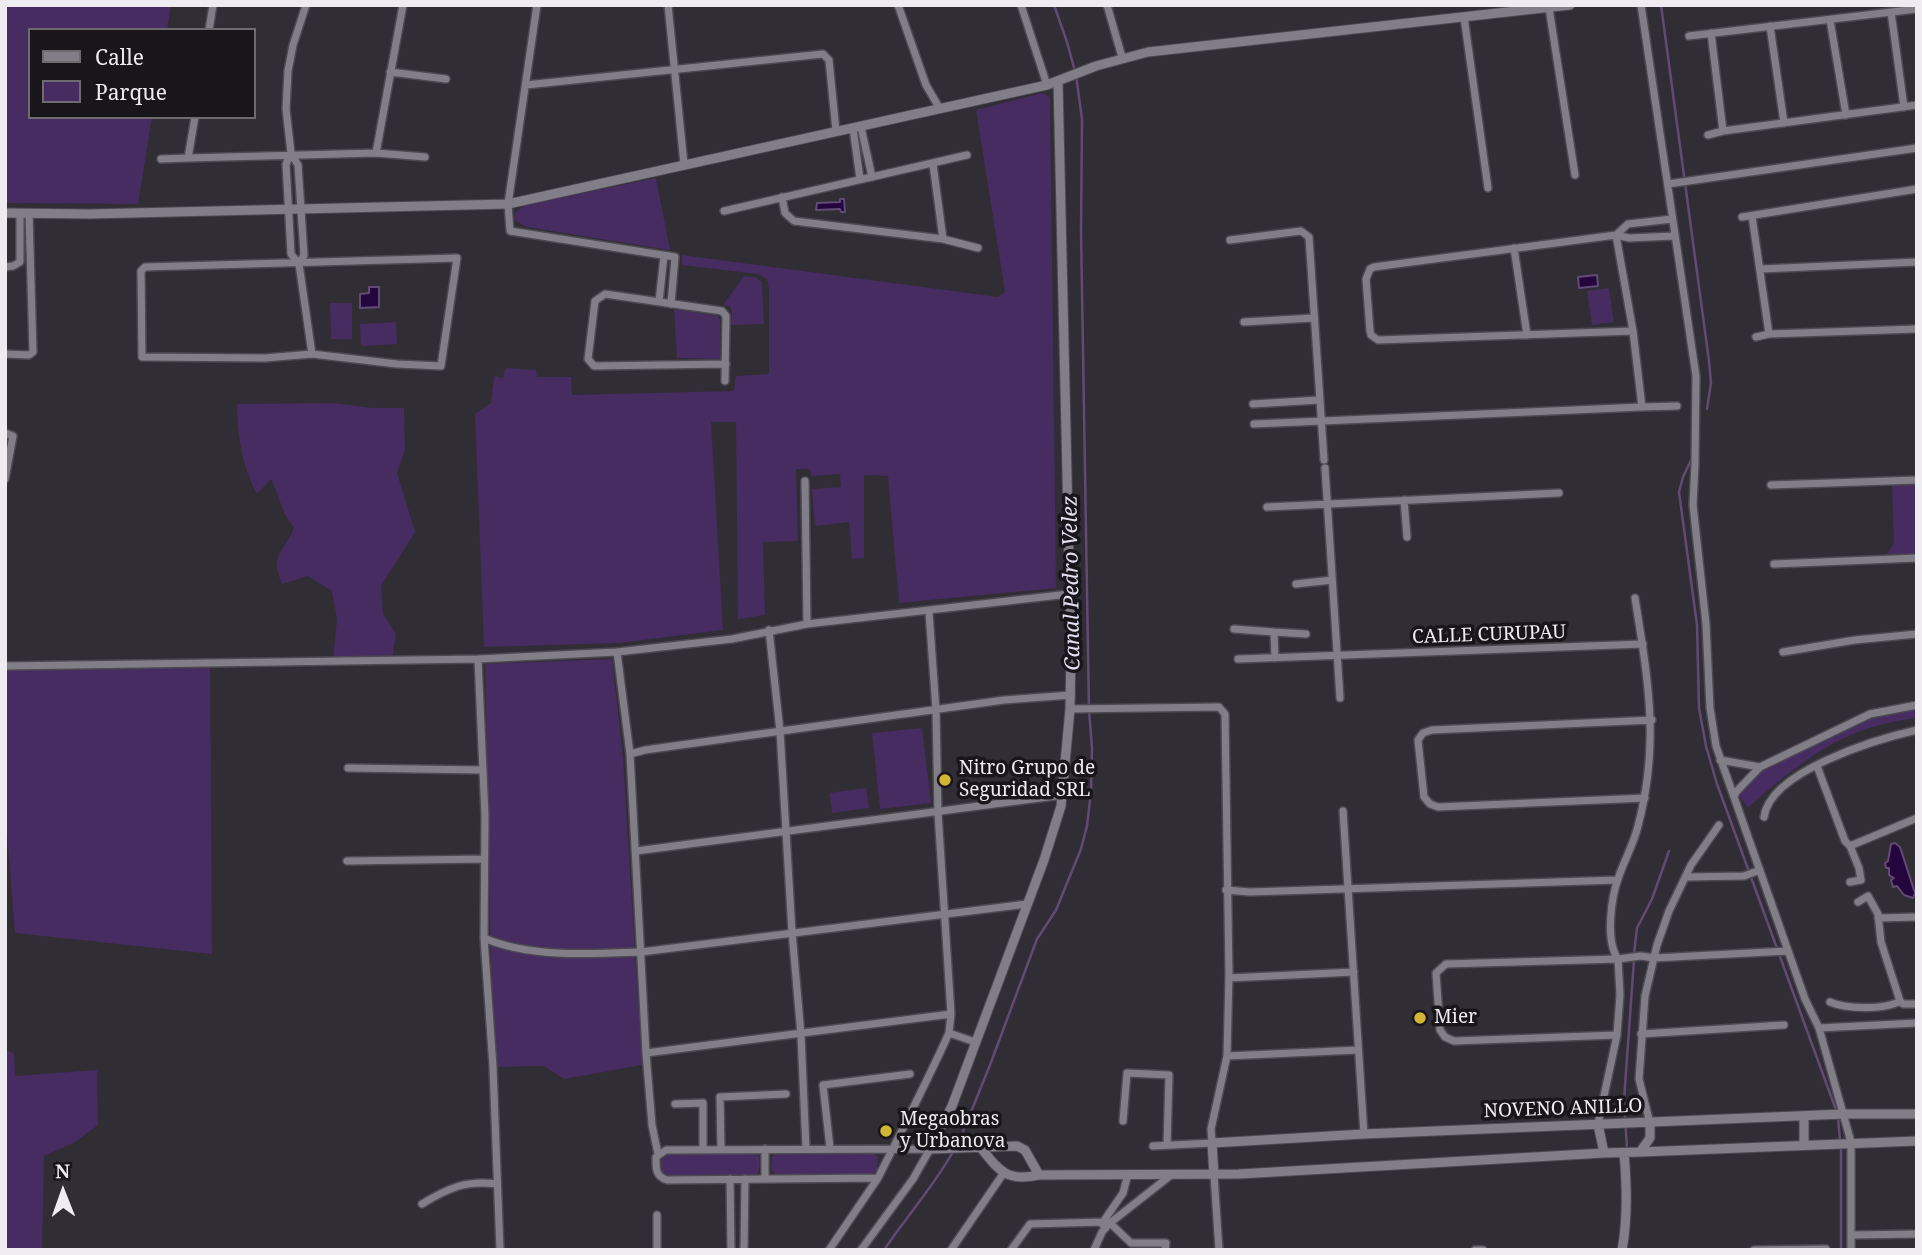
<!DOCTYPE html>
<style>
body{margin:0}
#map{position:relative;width:1922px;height:1255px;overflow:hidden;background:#312d35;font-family:"Noto Serif",serif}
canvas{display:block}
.frame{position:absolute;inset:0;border:7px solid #eeebf1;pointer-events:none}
.legend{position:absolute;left:28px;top:28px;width:228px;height:91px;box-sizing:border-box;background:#18161a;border:2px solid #6e6b70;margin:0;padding:9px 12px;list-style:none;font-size:21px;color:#eeebf1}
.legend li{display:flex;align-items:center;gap:14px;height:35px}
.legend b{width:35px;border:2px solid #6e6b70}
.north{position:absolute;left:28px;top:1157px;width:70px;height:70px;-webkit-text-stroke:5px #18161a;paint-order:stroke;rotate:359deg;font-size:19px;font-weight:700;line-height:28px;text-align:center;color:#eeebf1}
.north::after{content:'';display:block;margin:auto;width:24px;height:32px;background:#eeebf1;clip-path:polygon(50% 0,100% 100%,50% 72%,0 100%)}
</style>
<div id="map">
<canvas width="1922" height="1255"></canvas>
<div class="frame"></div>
<ul class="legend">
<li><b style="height:9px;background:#817e87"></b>Calle</li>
<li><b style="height:19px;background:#462c60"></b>Parque</li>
</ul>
<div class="north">N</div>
</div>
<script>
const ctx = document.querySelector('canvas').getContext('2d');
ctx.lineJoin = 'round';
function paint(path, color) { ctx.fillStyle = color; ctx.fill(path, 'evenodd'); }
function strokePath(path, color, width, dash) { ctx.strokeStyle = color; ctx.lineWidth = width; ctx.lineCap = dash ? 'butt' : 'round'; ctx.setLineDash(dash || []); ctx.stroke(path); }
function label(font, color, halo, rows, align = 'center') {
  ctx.font = font + ' "Noto Serif",serif'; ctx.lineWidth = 7; ctx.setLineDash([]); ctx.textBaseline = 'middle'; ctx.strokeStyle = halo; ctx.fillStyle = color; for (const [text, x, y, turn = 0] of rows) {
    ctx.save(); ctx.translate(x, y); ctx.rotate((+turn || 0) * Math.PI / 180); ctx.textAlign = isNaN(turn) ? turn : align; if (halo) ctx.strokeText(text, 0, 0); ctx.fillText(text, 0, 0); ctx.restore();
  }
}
paint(new Path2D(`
 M5 5H171L167 30H30V117H152L138 204 5 203Z
 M1042 93 1050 97 1056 588 899 603 888 476 864 475V558L852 559 849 522 815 526 812 489 841 487 840 474 811 476 810 469H796L798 541 763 542 765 615 738 619 736 422H711L723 630 619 643 484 647 475 414 491 403 494 376 503 378 505 368 536 370 537 377H571L572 395 734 391 736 376 769 374V290L767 279 758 274 682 265V255L998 297 1005 292 976 110Z
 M656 178 670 250 526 227 514 220 515 213 525 205Z
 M744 276 757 278 762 282 764 324 731 325 732 312 730 306 723 305Z
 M1609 288 1614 322 1592 325 1587 291Z
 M330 303H352V339H331Z
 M674 309 717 316 720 319V359L677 358Z
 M396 322 397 344 361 346 360 324Z
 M333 403 373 408H404L405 449 397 473 415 532 381 586 383 614 396 634 392 660 333 661 337 619 332 591 308 576 282 584C280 579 277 571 277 566 276 552 291 540 294 527 282 515 279 495 271 479L257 494C241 463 238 438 237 404Z
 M1917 482V556H1888L1887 553 1894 544 1892 483Z
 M612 659 623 758 642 1065 564 1079 544 1066 493 1067 485 664Z
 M210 662 212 954 15 933 5 807V666Z
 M1917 706V717C1901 721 1884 723 1869 728 1821 744 1785 775 1748 808L1736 792 1756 771 1870 715Z
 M922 728 931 803 880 809 872 733Z
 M866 788 869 808 832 813 830 793Z
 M5 1050 14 1053 15 1076 97 1070 98 1125 75 1142 44 1156 42 1250H5Z
 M872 1152 878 1157 877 1171 871 1174 780 1175 775 1174 771 1169 772 1157 779 1153Z
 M667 1154H754L759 1156C760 1164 761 1171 755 1176L666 1175 662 1172 660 1161Z`), '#462c60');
const water = new Path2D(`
 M840 199H844L845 212H841L840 209 816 210 817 203 840 202Z
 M1597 275 1598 286 1579 288 1578 277Z
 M369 287H379V307L360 308V294L369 293Z
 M1895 843 1900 847 1915 893 1913 898 1904 895 1897 886 1893 887 1891 880 1894 878 1889 875V868H1886L1885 863 1888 861 1891 844Z`);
paint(water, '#25053e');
strokePath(water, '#614a74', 2);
strokePath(new Path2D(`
 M1661 5 1709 361 1711 383 1707 409
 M1692 458 1683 477 1679 492 1697 625 1699 708 1706 746 1717 784 1836 1110
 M1634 954 1637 928 1652 899 1669 851
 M1838 1117 1840 1141
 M958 1144 990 1065 1037 939 1056 910 1081 849 1087 826 1091 791 1092 748 1089 710 1081 231 1082 119 1076 75 1067 42 1054 5
 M1841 1148V1250
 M1627 1149 1624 1100 1634 960
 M884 1250C907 1216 934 1186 954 1150`), '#614a74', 2.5);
const minor = new Path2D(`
 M403 5 376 153 425 157
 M537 5 508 204 510 231 675 257 671 304
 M668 5 684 164
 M898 5 926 85 940 109
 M1021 5 1047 85
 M1107 5 1122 57
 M1641 5 1696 376 1695 464 1693 505 1706 624 1710 708 1716 746 1734 797
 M1549 8 1575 175
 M1891 12 1904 107
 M1464 17 1488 188
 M1830 20 1846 115
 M1770 26 1784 123
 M209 30 213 5
 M1711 33 1723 131
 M1689 36 1917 9
 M390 72 446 79
 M526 85 823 54 829 60 836 131
 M861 127 872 177
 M853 128 860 179
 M1708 135 1723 131 1917 105
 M291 153 286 164 291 254 299 264 312 354
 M188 158 376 153
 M161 159 188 158 195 117
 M933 164 943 239
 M1668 184 1917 148
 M782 197 785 213 794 221 943 239 978 248
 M724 211 967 155
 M1752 216 1769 334
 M1742 217 1917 189
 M1616 235 1628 224 1672 219
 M1230 240 1301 231 1309 237 1324 460
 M1514 248 1527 335
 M457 258 441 366 397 364 312 354 265 358 142 357 141 271 145 267Z
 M299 264 304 255 298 165 291 153 286 109 288 71 293 45 306 5
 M5 267 13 266 20 262V213
 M1761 269 1917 262
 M659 302 664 256
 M1244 322 1313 318
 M1633 331 1378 340 1371 335 1370 331 1366 279 1370 269 1374 267 1616 235 1629 238 1674 236
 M1756 337 1769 334 1917 329
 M5 354 29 355 33 352 29 213
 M725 381 726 316 722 311 605 294 595 301 588 359 594 366 726 364
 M1253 404 1319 400
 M1642 407 1677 406
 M1254 424 1642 407 1633 331 1616 235
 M5 433 13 436 5 479
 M1325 468 1340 698
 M805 481 807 624
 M1771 485 1917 480
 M1404 500 1407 537
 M1267 507 1559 493
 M1774 564 1917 558
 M1296 584 1332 580
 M929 612 936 710 938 813 951 1014 949 1033 975 1042
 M1234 629 1274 632
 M769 630 780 731 792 932 801 1035 806 1148
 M1783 652 1855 640 1917 634
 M1275 658 1274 632 1306 634
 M478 659 485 816 484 938 493 1067 500 1250
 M1238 659 1643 644
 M5 666 478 659 617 652
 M1070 709 1219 707 1225 714 1229 975 1227 1056 1211 1129 1212 1143 1153 1146
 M630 754 645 750 1004 700 1071 695
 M1720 760 1760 767
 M1817 766 1845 841 1850 846 1917 818
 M348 768 483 770
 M1645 798 1438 807 1430 804 1424 797 1418 740 1423 733 1432 730 1652 720
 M1343 811 1364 1134
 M1764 817C1770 771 1877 739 1917 730
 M636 851 1063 795
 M347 861 484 859
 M1686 877 1744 876 1760 870
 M1850 882 1861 880 1859 868 1850 846
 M1226 890 1250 892 1617 880
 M1878 918 1917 917
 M484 938C530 958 592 954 641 952L1027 904
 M1229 978 1354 972
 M1900 1001 1903 1004H1917
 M1830 1002C1846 1009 1885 1010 1900 1001L1881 942 1878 914 1868 896 1858 902
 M1819 1028 1917 1023
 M1641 1034 1784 1025
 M1617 1035 1454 1041 1445 1037 1440 1030 1436 973 1446 964 1618 959 1641 956 1654 958 1788 951
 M646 1053 951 1014
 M1227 1056 1358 1050
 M675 1104 703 1103V1149
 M1123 1121 1127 1073 1169 1075 1167 1145
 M1650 1123 1639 1079 1645 996 1657 945 1669 911 1691 865 1719 825
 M1598 1124 1617 1035 1620 995 1618 959C1605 941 1611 897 1619 876 1625 859 1634 843 1638 826 1660 743 1648 680 1635 598
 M830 1148 823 1085 910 1074
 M721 1149 720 1097 786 1094
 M765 1149V1179
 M930 1149C842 1150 754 1149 666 1150L656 1157C656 1168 655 1176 667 1180L878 1178C902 1130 927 1082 949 1033
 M658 1154 652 1125 646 1053 630 754 617 652 732 639 807 624 1069 594
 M1214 1175 1219 1250
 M730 1179 731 1250
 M422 1204C448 1188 466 1180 497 1184
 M657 1215V1250
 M1110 1223 1131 1243H1166L1165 1250
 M1103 1225V1222L1123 1193 1128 1174
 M1851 1235 1917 1234
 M744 1250 745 1179
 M829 1250 878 1178
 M861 1250 913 1179 930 1149
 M951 1250 1003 1174
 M1011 1250 1030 1224 1103 1222
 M1094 1250 1102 1232 1110 1223 1171 1175
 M1475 1250H1483
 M1754 1250 1826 1249
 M1851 1250V1142L1819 1028 1805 999 1734 797 1736 792 1760 767 1870 714 1917 705`);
const tertiary = new Path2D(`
 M5 213 90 214 508 204 1047 85 1096 66 1148 52 1570 5
 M1804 1116V1145
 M1598 1124 1604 1153 1640 1152 1650 1138V1123
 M981 1148C1000 1172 1008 1182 1039 1175L1239 1174 1604 1153
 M930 1149 952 1106 1044 860 1061 806 1070 709 1071 650 1058 81
 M930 1149 1017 1146 1025 1150 1039 1175
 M1640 1152 1917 1141
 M1214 1175 1212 1143 1364 1134 1844 1114H1917
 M1622 1250C1628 1218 1627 1186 1624 1153`);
strokePath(minor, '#4c4950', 10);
strokePath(tertiary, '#4c4950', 11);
strokePath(minor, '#817e87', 7);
strokePath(tertiary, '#817e87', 9);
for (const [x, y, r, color] of [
 [945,780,7,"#d3b635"],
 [1420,1018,7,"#d3b635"],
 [886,1131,7,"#d3b635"]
]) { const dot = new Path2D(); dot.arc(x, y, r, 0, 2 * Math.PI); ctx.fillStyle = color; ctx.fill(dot); strokePath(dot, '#18161a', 2.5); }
label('19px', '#eeebf1', '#18161a', [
 ["CALLE CURUPAU",1489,635,-2],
 ["NOVENO ANILLO",1563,1109,-2]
]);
label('19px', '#eeebf1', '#18161a', [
 ["Nitro Grupo de",959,769],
 ["Seguridad SRL",959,791],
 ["Mier",1434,1018],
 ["Megaobras",900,1120],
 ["y Urbanova",900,1142]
], 'left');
label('italic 21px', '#e6dff1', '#18161a', [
 ["Canal Pedro Velez",1072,583,-91]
]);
</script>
